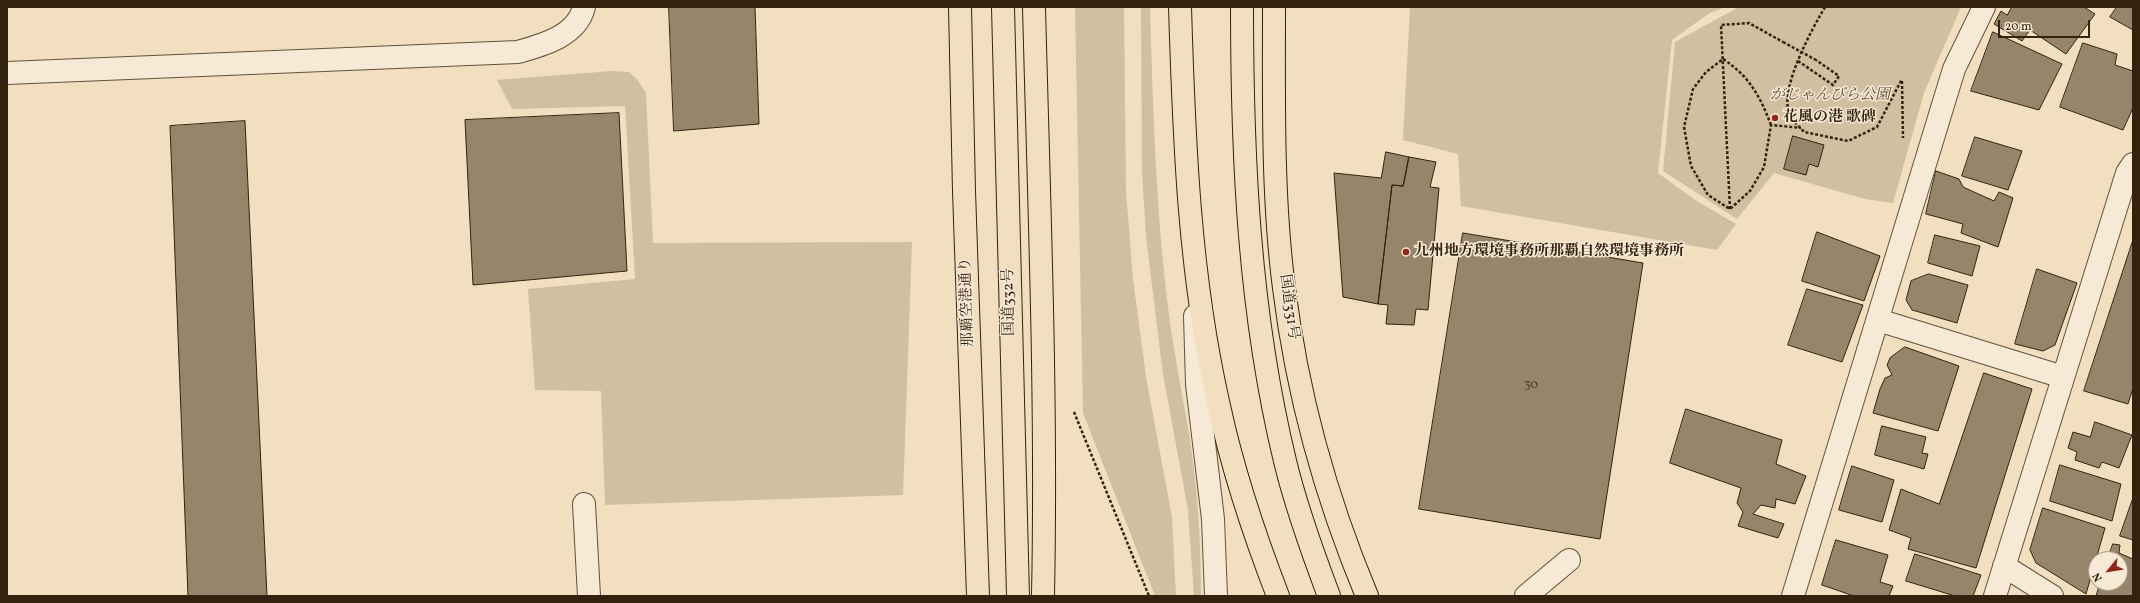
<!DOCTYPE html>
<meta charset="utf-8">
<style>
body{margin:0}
#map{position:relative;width:2140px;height:603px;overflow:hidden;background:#f1dfc0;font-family:Vollkorn,serif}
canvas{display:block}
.frame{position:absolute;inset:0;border:8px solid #33230e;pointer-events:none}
.north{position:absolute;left:2088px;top:551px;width:40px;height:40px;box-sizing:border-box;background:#f6ead6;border:1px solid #a89a86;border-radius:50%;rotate:240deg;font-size:11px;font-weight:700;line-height:16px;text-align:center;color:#33230e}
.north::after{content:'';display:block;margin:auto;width:14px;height:18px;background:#8f2418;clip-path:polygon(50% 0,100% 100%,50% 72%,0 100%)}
.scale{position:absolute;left:1998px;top:20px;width:92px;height:18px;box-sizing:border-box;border:2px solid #33230e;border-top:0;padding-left:5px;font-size:12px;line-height:14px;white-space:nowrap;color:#33230e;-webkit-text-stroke:3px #f6ead6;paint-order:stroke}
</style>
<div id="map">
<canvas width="2140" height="603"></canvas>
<div class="frame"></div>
<div class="north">N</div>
<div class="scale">20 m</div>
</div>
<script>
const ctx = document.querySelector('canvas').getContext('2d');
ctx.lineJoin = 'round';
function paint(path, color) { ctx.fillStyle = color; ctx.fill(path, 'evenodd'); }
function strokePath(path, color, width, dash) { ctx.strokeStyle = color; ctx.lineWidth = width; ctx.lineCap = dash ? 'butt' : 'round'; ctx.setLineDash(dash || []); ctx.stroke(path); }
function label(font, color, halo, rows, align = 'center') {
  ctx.font = font + ' Vollkorn,"Noto Serif JP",serif'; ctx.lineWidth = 3; ctx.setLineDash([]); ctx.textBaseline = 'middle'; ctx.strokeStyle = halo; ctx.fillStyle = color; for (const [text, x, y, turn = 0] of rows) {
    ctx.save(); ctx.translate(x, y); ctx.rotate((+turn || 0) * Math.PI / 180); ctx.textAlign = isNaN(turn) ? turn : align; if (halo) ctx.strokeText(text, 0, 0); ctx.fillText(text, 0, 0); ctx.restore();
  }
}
paint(new Path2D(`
 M1075 7H1124L1126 191 1133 279 1146 377 1172 517 1176 596H1155L1083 413Z
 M1141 7H1150C1153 112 1156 219 1170 323 1175 356 1181 389 1187 422 1197 479 1201 537 1201 596H1194L1188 510 1163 374 1146 237 1142 171Z
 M1410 7H1725L1708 14 1672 40 1658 173 1695 200 1736 224 1717 250 1461 206 1458 154 1403 140Z
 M1739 7H1961L1924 93 1893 203 1865 199 1774 173 1737 219 1663 171 1675 42Z
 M612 71 629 72 637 79 646 93 653 243 912 242 903 495 605 505 601 391 535 390 528 289 635 279 625 106 512 109 497 80Z`), '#d1bfa2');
const building = new Path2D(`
 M669 7H755L759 124 674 131Z
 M2012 7H2084L2095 14 2066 54 2030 30 2022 41 1994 24 2001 11 2007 15Z
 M2117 7H2133V30L2110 17Z
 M1993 32 2062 64 2039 110 1971 91Z
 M2083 43 2117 54 2115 65 2133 71V108L2123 130 2060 107Z
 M619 113 627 271 473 285 465 120Z
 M245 121 267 596H188L170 126Z
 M1793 136 1824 145 1818 167 1809 164 1806 175 1784 169Z
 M1975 137 2022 151 2008 190 1962 176Z
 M1386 152 1409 157 1403 186 1392 185 1378 304 1343 297 1334 173 1381 178Z
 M1409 157 1436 162 1430 187 1439 188 1428 310 1416 309 1414 325 1386 324 1388 305 1378 304 1392 185 1403 186Z
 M1936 171 1959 179 1963 187 1994 201 1999 192 2013 198 1998 247 1961 233 1963 224 1926 214Z
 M1817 232 1880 256 1864 301 1802 281Z
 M1463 233 1643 263 1600 539 1419 509Z
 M1935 235 1980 246 1972 276 1928 263Z
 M2133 240V388L2128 404 2084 391Z
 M2037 269 2077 283 2055 345 2043 351 2015 344Z
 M1929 274 1968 285 1957 323 1912 310 1906 300 1911 281Z
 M1807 289 1863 305 1842 362 1788 345Z
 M1905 347 1959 366 1938 431 1873 413 1880 389 1885 378 1892 375 1887 365 1890 358Z
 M1984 373 2032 389 1976 568 1908 549 1911 538 1889 530 1901 489 1939 504Z
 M1686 409 1782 440 1776 464 1806 476 1795 504 1776 499 1775 508 1761 505 1753 514 1784 524 1778 538 1738 526 1743 512 1737 503 1741 488 1670 463Z
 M2095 422 2132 435 2119 468 2102 462 2099 468 2075 460 2077 452 2068 448 2073 432 2090 437Z
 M1882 426 1926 437 1922 453 1928 454 1924 469 1875 455Z
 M2060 465 2121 484 2112 521 2050 501Z
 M1852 466 1894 480 1882 522 1839 510Z
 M2133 498V540L2120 536Z
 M2043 508 2105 528 2086 594 2036 563 2030 550Z
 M1836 540 1888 555 1880 582 1893 586 1889 596H1854L1822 585Z
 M2113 544 2120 545 2119 553 2133 559V596H2096L2100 583H2120V559H2108Z
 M1915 554 1981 575 1973 596H1955L1906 581Z`);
paint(building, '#96856b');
strokePath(building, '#33230e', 1);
const minor = new Path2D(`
 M7 73 518 52C543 45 577 36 584 7
 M1195 316 1197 384 1213 519 1216 596
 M1878 320 2063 377
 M584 504 589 596
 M2004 566 2052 596
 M1526 596 1569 560
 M1793 596 1954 69 1984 7
 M1995 596 2127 173 2133 164`);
const highway = new Path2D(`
 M960 7 964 191 978 596
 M1003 7 1018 596
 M1034 7C1039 203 1047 400 1043 596
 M1180 7C1184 140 1189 275 1219 406 1233 471 1254 534 1278 596
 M1242 7C1242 160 1249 312 1285 461 1296 507 1312 551 1329 596
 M1274 7C1274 100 1272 195 1284 288 1297 393 1326 498 1367 596`);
strokePath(minor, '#62523a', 24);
strokePath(highway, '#33230e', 24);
strokePath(new Path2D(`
 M1825 7C1812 29 1780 87 1789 113 1791 120 1800 127 1804 132L1848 141 1877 127 1902 79
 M1798 61 1833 85 1839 76 1816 60
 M1902 81 1903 138
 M1771 125C1760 96 1749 76 1723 59L1706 72 1693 89 1684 127 1691 166 1708 195 1730 209 1750 191 1764 167 1771 125 1801 128
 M1730 209 1721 25 1749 23 1783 42
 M1074 412 1149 596`), '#33230e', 2.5, [3, 2]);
strokePath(minor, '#f6ead6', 22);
strokePath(highway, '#f1dfc0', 22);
strokePath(new Path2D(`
 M1783 42 1816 60`), '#33230e', 2.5, [3, 2]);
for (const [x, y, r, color] of [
 [1775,118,4,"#8f2418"],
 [1406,252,4,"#8f2418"]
]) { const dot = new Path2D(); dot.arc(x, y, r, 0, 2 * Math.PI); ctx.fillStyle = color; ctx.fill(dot); strokePath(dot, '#f6ead6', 1.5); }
label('13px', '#4c3c25', null, [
 ["30",1531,386]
]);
label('italic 15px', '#5a4a33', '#f6ead6', [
 ["がじゃんびら公園",1830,96]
]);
label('bold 15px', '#33230e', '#f6ead6', [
 ["花風の港 歌碑",1783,118],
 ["九州地方環境事務所那覇自然環境事務所",1414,252]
], 'left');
label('15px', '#33230e', '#f6ead6', [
 ["那覇空港通り",968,302,-92],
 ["国道332号",1010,302,-91],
 ["国道331号",1288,307,82]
]);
</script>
